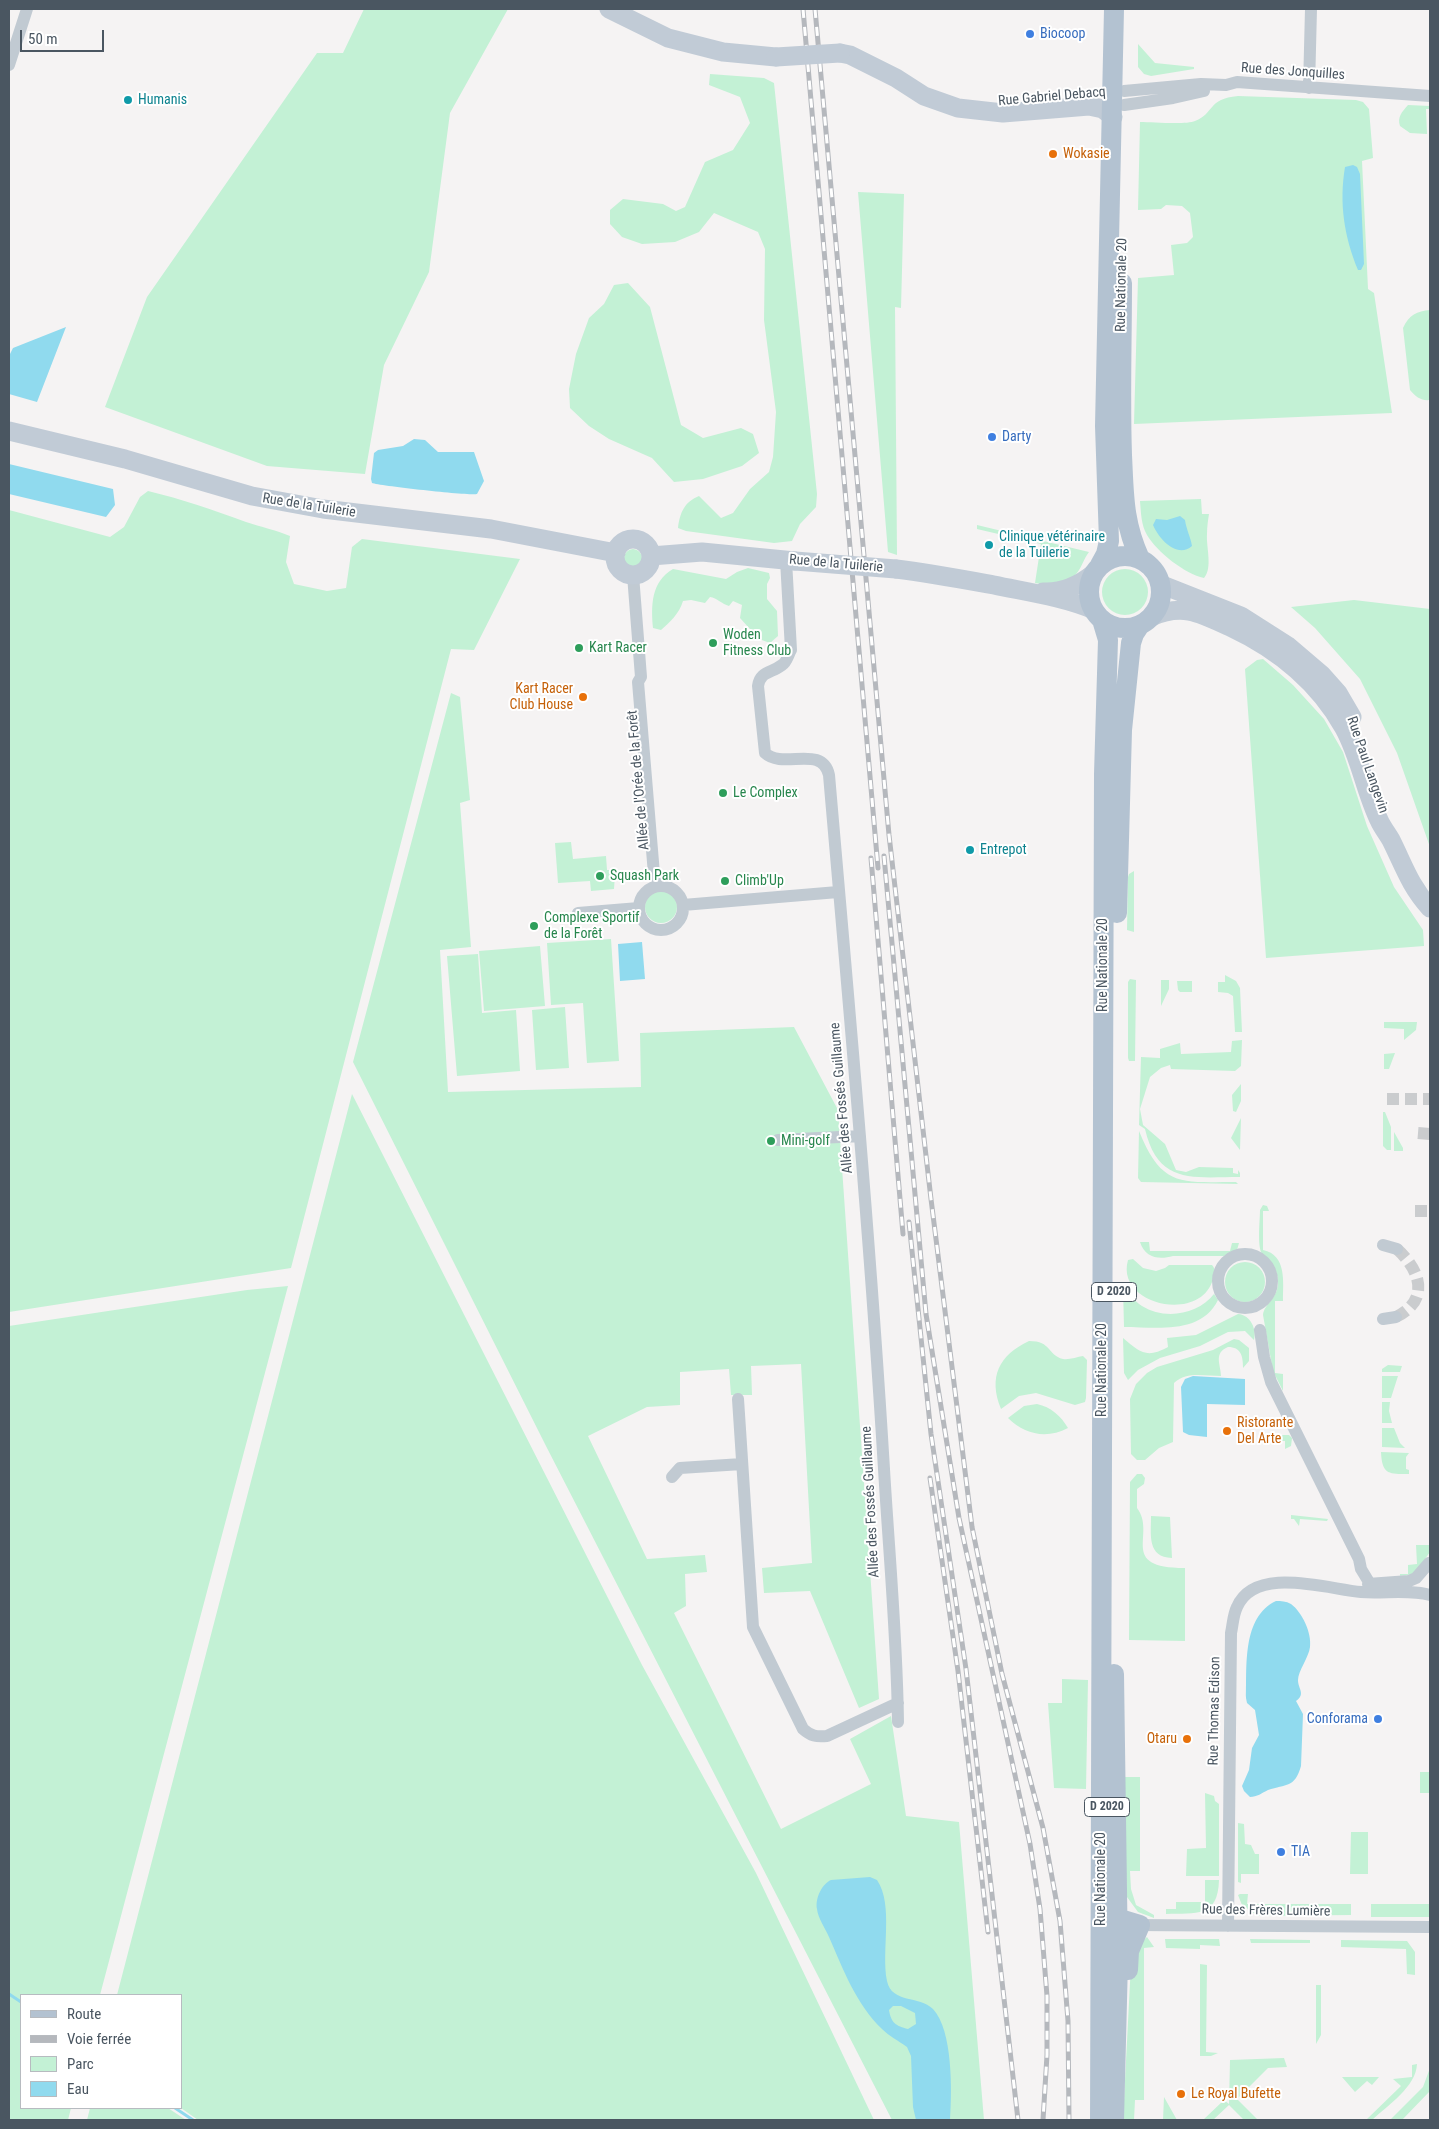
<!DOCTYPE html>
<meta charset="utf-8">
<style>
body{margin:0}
#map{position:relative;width:1439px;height:2129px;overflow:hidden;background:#f5f3f3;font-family:"Roboto Condensed",sans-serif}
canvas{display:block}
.frame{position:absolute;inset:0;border:10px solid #4a5661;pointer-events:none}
.legend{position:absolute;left:20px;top:1994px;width:162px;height:115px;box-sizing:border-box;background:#fff;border:1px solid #b7bbc0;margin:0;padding:6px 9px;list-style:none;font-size:15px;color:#4a5661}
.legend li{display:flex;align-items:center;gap:10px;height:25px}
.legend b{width:25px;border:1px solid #b7bbc0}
.scale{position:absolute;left:20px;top:30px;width:84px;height:22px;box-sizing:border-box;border:2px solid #4a5661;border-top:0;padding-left:6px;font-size:15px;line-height:18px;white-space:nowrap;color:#4a5661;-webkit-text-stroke:4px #fff;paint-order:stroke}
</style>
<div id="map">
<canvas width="1439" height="2129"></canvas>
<div class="frame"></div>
<ul class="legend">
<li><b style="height:6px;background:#b3c2d1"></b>Route</li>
<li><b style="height:6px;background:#b5b8bd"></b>Voie ferrée</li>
<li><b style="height:14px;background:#c3f1d5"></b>Parc</li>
<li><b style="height:14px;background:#90daee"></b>Eau</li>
</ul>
<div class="scale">50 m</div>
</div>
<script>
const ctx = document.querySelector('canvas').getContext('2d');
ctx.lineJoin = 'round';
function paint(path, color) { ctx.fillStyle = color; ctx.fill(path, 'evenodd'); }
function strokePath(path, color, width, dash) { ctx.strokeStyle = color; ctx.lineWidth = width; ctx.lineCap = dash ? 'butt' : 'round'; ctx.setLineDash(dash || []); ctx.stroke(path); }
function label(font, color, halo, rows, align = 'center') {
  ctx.font = font + ' "Roboto Condensed",sans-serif'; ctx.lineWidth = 4; ctx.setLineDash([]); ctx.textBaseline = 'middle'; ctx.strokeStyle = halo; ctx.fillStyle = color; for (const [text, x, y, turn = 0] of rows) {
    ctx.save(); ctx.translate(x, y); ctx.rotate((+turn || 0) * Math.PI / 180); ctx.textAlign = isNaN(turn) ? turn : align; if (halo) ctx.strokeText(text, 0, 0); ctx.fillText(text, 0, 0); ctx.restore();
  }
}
paint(new Path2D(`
 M364 9H508L450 113 429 272 384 365 365 474 267 466 105 407 147 297 317 53H343Z
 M1138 44 1155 63 1194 67V69L1151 76 1144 74 1138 67Z
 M710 74 764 78 774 83 817 494 816 507 800 524 792 541 774 543 686 531 678 528C680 513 684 502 699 496L721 518 733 513 750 489 769 472 773 457 776 412 764 320 765 249 758 232 714 213 699 232 675 242 642 244 622 237 610 224V210L623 199 663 204 676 211 685 207 705 162 733 150 750 123 740 97 709 85Z
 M1238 96 1356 100 1363 102 1369 109 1373 158 1362 161 1368 289 1374 293 1392 413 1134 424 1138 278 1174 275 1171 245 1187 243 1193 237 1190 213 1182 206 1166 205 1161 209 1138 210 1140 122C1152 122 1186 125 1195 121 1215 113 1207 99 1238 96Z
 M1408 105 1430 106V109H1426L1427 134 1410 133 1400 126C1397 117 1402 112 1408 105Z
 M858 192 904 194 901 308 895 307 897 555 888 552Z
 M628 283 650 307 681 425 703 438 741 428 753 434 759 453 742 466 703 479 674 482 652 458 609 439 589 426 570 408 569 389 576 354 589 318 604 304 614 285Z
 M1430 310V400C1421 401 1416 397 1410 390L1403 328C1409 315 1417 311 1430 310Z
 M148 491C182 499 213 510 246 522 261 527 276 530 290 536L286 562 294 584 327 591 346 588 352 547 362 539 520 559 474 650 451 649 291 1268 9 1312V510L110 537 124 527 140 497Z
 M1201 499 1202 514H1209C1208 520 1207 527 1207 534 1206 547 1213 568 1204 578 1185 574 1157 552 1147 535 1141 525 1141 512 1140 501Z
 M977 525 1089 552C1084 558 1082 567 1077 573 1068 585 1048 585 1035 583L1041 544 977 529Z
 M624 558a9 9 0 1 1 18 0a9 9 0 1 1-18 0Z
 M748 568 769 573 770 578 767 584V599L777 611 778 636 770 643 759 639 740 618 742 605 733 601 729 606C722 604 717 598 710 597L705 603 691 600 683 601C679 614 670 622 661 630L653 628C651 605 651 582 673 569L726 579 737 572Z
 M1102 592a23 23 0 1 1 46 0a23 23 0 1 1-46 0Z
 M1354 600 1430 609V847L1397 753 1360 679 1315 628 1291 607Z
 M1263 659 1293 685 1324 719 1343 752 1367 826 1394 887 1423 930 1424 946 1266 958 1245 669 1257 660Z
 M451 693 460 697 470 800 460 803 471 947 440 950 448 1092 641 1087 640 1033 794 1027 838 1110 879 1699 859 1708 810 1591 764 1593 762 1568 812 1563 801 1364 751 1366 752 1395H731L729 1369 680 1372V1405L647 1407 588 1436 647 1559 705 1555 707 1572 685 1574 686 1606 674 1613 781 1829 871 1784 850 1739 891 1716 906 1816 959 1822 984 2120H892L547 1448 353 1062Z
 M571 842 573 859 606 856 607 870H611L612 874H615L614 889 591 891 590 881 558 883 555 843Z
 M1134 871V932L1127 930 1128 877 1129 874Z
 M645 907a16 16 0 1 1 32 0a16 16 0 1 1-32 0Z
 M611 939 619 1061 587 1063 583 1003 551 1005 547 943Z
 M540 946 545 1006 484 1011 479 951Z
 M478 954 482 1013 516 1010 520 1071 457 1076 447 956Z
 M1225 975 1236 981 1240 988 1242 1032H1235L1233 996 1228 993 1218 992V982H1225Z
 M1130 979 1136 980 1135 1061H1129L1128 1058V982Z
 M1161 980H1169V989L1161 1006Z
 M1177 981H1192V992H1180L1178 990Z
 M565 1007 569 1068 536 1070 532 1010Z
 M1384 1022H1417L1416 1030 1404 1040V1029L1384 1028Z
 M1242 1040 1241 1066 1235 1071 1171 1069 1170 1065 1161 1068 1150 1077 1140 1109 1143 1125 1165 1144 1176 1170 1186 1172 1199 1167 1233 1168V1173L1238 1174V1170L1240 1173V1177C1193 1177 1158 1185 1145 1129L1139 1125 1141 1057 1160 1058V1049L1180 1043 1181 1054 1231 1052 1232 1041Z
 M1395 1053 1389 1069H1384V1054Z
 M1241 1084V1101L1236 1112 1233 1111 1232 1095Z
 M352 1094 642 1665 756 1873 874 2120H198L181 2108V1995H117Z
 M1383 1112H1385L1391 1127V1150H1387L1383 1146Z
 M1241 1118 1240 1150 1231 1138Z
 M1139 1131C1162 1188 1181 1182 1236 1182L1238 1184 1141 1182 1138 1178Z
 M1394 1132 1403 1148V1151H1394Z
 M1263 1205 1267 1206 1269 1211H1263V1250C1287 1255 1283 1282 1283 1301H1275V1373L1283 1374V1391L1273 1371 1263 1315C1264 1304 1277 1299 1278 1284 1279 1268 1269 1264 1262 1254 1257 1246 1260 1220 1260 1210Z
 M1140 1242H1149L1150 1251H1230L1232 1243H1239L1237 1250 1224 1256H1173C1159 1260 1145 1258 1140 1242Z
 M1133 1259 1143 1268 1156 1271 1165 1268 1169 1265H1212C1216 1269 1214 1273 1213 1279 1201 1324 1115 1305 1128 1260Z
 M1225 1282a20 20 0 1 1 40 0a20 20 0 1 1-40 0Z
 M288 1286 100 1995H21V2108H71L68 2120H9V1326L247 1290Z
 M1123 1287C1129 1293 1134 1301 1142 1306 1164 1320 1198 1315 1214 1294L1218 1300C1201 1335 1156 1327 1124 1327Z
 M1238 1314C1251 1315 1257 1330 1254 1340L1245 1331 1228 1332 1200 1346 1160 1358 1138 1370 1128 1380 1124 1373 1123 1338C1140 1352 1146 1359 1168 1347L1167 1338 1196 1335Z
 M1234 1339 1239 1340 1249 1348V1361L1243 1368C1243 1356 1241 1347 1228 1347 1213 1353 1221 1365 1221 1376 1204 1376 1187 1371 1174 1383L1173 1442 1159 1448 1145 1460H1137L1131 1454 1130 1399 1136 1384 1147 1373 1157 1367 1213 1350Z
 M1029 1341C1052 1341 1047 1355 1063 1359 1069 1360 1077 1357 1083 1356L1087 1360 1086 1398 1085 1402 1075 1405 1036 1393 1019 1396 1001 1409C988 1377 999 1355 1029 1341Z
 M1388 1365 1402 1366 1400 1372H1382V1369Z
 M1382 1376H1398L1391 1398H1382Z
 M1382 1402H1390L1389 1411 1392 1423H1382Z
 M1037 1404C1051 1407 1061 1416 1068 1428 1047 1439 1025 1435 1008 1418L1024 1406Z
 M1382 1428H1394L1400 1443 1405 1448 1382 1447Z
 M1268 1435H1289L1292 1438 1291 1446 1285 1449V1441H1268Z
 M1381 1452 1409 1453 1406 1457V1469L1409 1470V1474C1389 1474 1382 1475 1381 1452Z
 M1137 1474H1142L1145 1478 1144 1484 1137 1489V1508C1157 1534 1117 1568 1185 1568V1641L1129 1640 1130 1482Z
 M1291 1515 1328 1519 1327 1521 1300 1519 1299 1526 1294 1519H1291Z
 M1151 1516 1170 1517 1172 1558C1147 1557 1151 1535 1151 1516Z
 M1416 1545H1430V1552L1414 1574 1400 1576V1574H1408V1565L1417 1564Z
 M1062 1679 1088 1680 1086 1789 1054 1788 1048 1703H1062Z
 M1420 1772H1430V1793H1420Z
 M1122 1777H1140V1871H1130L1131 1889 1136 1905 1154 1915V1918L1138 1912 1127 1897Z
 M1205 1793 1214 1796 1215 1801 1219 1804V1876H1186L1187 1849 1206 1848Z
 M1238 1823 1244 1824 1245 1844 1251 1845 1255 1854H1259V1874H1241V1883L1238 1882Z
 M1351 1832H1368V1874H1350Z
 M1205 1880H1219C1218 1918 1196 1913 1166 1914V1909H1176V1902H1205Z
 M1240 1894H1248L1247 1904H1351V1915L1258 1916 1242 1905 1238 1895Z
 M1371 1904H1430V1917H1371Z
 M1147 1937 1154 1947 1144 1948V2100H1135L1134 2120H1123L1131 1963 1139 1944Z
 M1165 1939H1219L1220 1946 1200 1945V1949L1166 1948Z
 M1250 1939 1310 1940V1943H1251Z
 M1341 1940 1407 1941 1415 1952V1975L1407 1974 1406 1949 1341 1947Z
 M1200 1964 1207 1965 1206 2052 1218 2053 1211 2056H1200Z
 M1316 1985H1321V2035L1316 2044Z
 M1284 2058 1287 2067 1268 2068 1237 2099 1258 2120H1244L1229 2105 1213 2120H1203L1224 2100 1229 2104 1230 2060Z
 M1417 2064C1416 2087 1388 2105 1372 2120H1366L1401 2086 1393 2079 1412 2077V2065Z
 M1430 2068V2091L1402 2120H1390L1423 2087Z
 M1342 2077H1379L1372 2085 1367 2081 1355 2092Z
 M1164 2097 1177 2120H1163Z
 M90 2108H168L186 2120H87Z`), '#c3f1d5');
paint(new Path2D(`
 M1353 165 1357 167 1360 174 1364 264 1361 270H1358C1344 236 1339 203 1345 167Z
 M66 327 37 402 9 394V356L13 348Z
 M414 439 425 440 438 452H474L484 481 477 494C472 496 381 486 372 483L371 479 374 453 378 450 403 446Z
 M9 464 113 489 115 505 106 517 9 494Z
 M1180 516 1185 520C1186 528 1191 539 1192 546 1177 559 1159 539 1153 525L1156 519 1167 520Z
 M642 942 645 979 620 981 618 944Z
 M1193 1376 1245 1379V1405L1207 1404V1437L1189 1435 1183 1432 1181 1387 1185 1379Z
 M1276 1601C1281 1601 1286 1601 1291 1604 1302 1612 1312 1633 1310 1647 1309 1657 1298 1671 1298 1680 1298 1689 1306 1694 1296 1701L1303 1714 1301 1766C1295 1788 1286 1784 1268 1790 1262 1793 1257 1797 1250 1797L1244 1791 1242 1786 1249 1770 1252 1748 1259 1735 1255 1710 1247 1703 1246 1698C1247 1666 1242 1617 1276 1601Z
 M870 1877 877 1880C894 1905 881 1951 887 1981 892 2004 919 1995 933 2009 953 2030 952 2092 950 2120H916L913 2107 911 2056 907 2047C899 2041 889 2036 882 2029 856 2004 843 1969 829 1937 825 1928 818 1918 817 1909 815 1898 822 1884 831 1880ZM893 2006H901L915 2013 916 2024 908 2029C896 2026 891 2023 889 2010Z`), '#90daee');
strokePath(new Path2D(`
 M9 1994 21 2002
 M175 2108 193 2120`), '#90daee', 3);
strokePath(new Path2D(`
 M1387 1099H1430
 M1418 1133 1430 1134
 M1415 1211H1430
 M1396 1317C1430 1300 1421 1271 1397 1249`), '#caccce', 12, [12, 6]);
strokePath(new Path2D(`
 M9 65 27 9
 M1309 88 1311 9
 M1124 91 1201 84 1226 85 1237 82 1430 96
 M1124 105 1173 98 1204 91
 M786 560 791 650C788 655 787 662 782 665 772 673 760 671 758 686L765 753C783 770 822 744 829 775 849 1006 870 1237 884 1469 889 1553 897 1638 898 1722
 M633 575 641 677 638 682 654 874 658 881
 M639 908a22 22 0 1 1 44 0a22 22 0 1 1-44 0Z
 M683 905 838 892
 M578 913 639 908
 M778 1140 860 1136
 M1383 1245 1397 1249
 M1218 1281a27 27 0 1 1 54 0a27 27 0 1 1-54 0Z
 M1383 1319 1396 1317
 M1260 1330 1264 1357 1271 1382 1359 1559 1361 1569 1375 1592
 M738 1399 753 1627 803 1729C811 1736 816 1737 827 1736L898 1703
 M672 1477 680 1468 742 1464
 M1368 1584 1409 1581 1416 1578 1429 1563
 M1133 1925 1430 1927
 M1228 1926 1231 1633C1233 1624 1233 1615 1237 1607 1255 1565 1327 1589 1361 1592 1383 1594 1408 1589 1430 1595`), '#c1cad2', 12);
strokePath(new Path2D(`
 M609 9 668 38 723 52 776 57
 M840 53 850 55 896 78 924 96 958 108 1003 113 1089 106 1103 109 1113 117
 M9 431 125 459 252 496 323 509 491 529 616 553
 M615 557a18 18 0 1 1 36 0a18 18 0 1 1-36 0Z
 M651 556 702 552 795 561
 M896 569C929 573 961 579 994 585 1027 592 1063 597 1094 610
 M1160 584 1241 616 1288 646 1322 675 1338 693 1352 717
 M1043 592C1062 593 1078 586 1093 574
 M1151 617C1183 603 1200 613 1230 627 1277 649 1318 682 1344 728 1360 757 1365 791 1379 820 1382 827 1387 833 1391 840 1404 866 1410 886 1430 908`), '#c1cbd6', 19);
strokePath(new Path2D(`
 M1122 283C1122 340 1120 398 1122 455 1124 494 1123 522 1140 559
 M1089 592a36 36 0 1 1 72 0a36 36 0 1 1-72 0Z
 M1100 565 1106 554 1109 541 1105 426 1114 9
 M1117 913 1122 730 1131 643 1134 634 1140 625
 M1109 1910 1117 1918 1140 1925 1129 1951 1128 1970
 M1100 2120 1104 774 1108 640 1102 620
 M1114 2120 1118 1961 1114 1674`), '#b3c2d1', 20);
const rail = new Path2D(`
 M803 9 878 868
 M815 9 889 835 931 1199 972 1527 1002 1674 1043 1828 1060 1921 1068 2021 1069 2120
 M884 856 926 1314 959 1518 1030 1844 1040 1909 1047 1996V2055L1043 2120
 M871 858 903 1234
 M909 1222 931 1434 966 1669 1018 2120
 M930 1478 958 1671 988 1932`);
strokePath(rail, '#b5b8bd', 5);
strokePath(rail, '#fff', 3, [9]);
strokePath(new Path2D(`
 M776 57 840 53
 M795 561 896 569`), '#c1cbd6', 19);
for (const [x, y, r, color] of [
 [1030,34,5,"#3f7fe0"],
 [128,100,5,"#0f9aa8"],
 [1053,154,5,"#e8710a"],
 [992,437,5,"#3f7fe0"],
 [989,545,5,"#0f9aa8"],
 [713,643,5,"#2e9e5b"],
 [579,648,5,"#2e9e5b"],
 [583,697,5,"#e8710a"],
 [723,793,5,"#2e9e5b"],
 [970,850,5,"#0f9aa8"],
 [600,876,5,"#2e9e5b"],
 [725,881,5,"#2e9e5b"],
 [534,926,5,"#2e9e5b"],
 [771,1141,5,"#2e9e5b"],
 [1227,1431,5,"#e8710a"],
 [1378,1719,5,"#3f7fe0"],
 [1187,1739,5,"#e8710a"],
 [1281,1852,5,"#3f7fe0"],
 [1181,2094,5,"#e8710a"]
]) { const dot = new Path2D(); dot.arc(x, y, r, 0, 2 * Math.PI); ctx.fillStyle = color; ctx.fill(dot); strokePath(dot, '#fff', 2); }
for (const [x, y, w] of [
 [1114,1292,45],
 [1107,1807,45]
]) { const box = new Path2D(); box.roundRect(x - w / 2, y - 9.5, w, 19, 4); ctx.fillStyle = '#fff'; ctx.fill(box); strokePath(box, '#4a5661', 1); }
label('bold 12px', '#4a5661', null, [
 ["D 2020",1114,1292],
 ["D 2020",1107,1807]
]);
label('14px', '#366cbe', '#fff', [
 ["Biocoop",1040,34],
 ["Darty",1002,437],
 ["Conforama",1368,1719,"right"],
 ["TIA",1291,1852]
], 'left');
label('14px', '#4a5661', '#fff', [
 ["Rue des Jonquilles",1293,72,4],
 ["Rue Gabriel Debacq",1052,97,-5],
 ["Rue Nationale 20",1122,285,-89],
 ["Rue de la Tuilerie",309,506,9],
 ["Rue de la Tuilerie",836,564,5],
 ["Rue Paul Langevin",1367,765,71],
 ["Allée de l'Orée de la Forêt",639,780,-95],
 ["Rue Nationale 20",1103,965,-90],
 ["Allée des Fossés Guillaume",842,1098,-95],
 ["Rue Nationale 20",1102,1370,-90],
 ["Allée des Fossés Guillaume",871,1502,-93],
 ["Rue Thomas Edison",1215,1711,-89],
 ["Rue Nationale 20",1101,1879,-90],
 ["Rue des Frères Lumière",1266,1911,1]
]);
label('14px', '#0d838f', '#fff', [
 ["Humanis",138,100],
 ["Clinique vétérinaire",999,537],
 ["de la Tuilerie",999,553],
 ["Entrepot",980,850]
], 'left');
label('14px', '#c56008', '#fff', [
 ["Wokasie",1063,154],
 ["Kart Racer",573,689,"right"],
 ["Club House",573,705,"right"],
 ["Ristorante",1237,1423],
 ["Del Arte",1237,1439],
 ["Otaru",1177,1739,"right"],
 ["Le Royal Bufette",1191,2094]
], 'left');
label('14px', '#27864d', '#fff', [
 ["Woden",723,635],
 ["Fitness Club",723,651],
 ["Kart Racer",589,648],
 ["Le Complex",733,793],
 ["Squash Park",610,876],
 ["Climb'Up",735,881],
 ["Complexe Sportif",544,918],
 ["de la Forêt",544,934],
 ["Mini-golf",781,1141]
], 'left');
</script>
